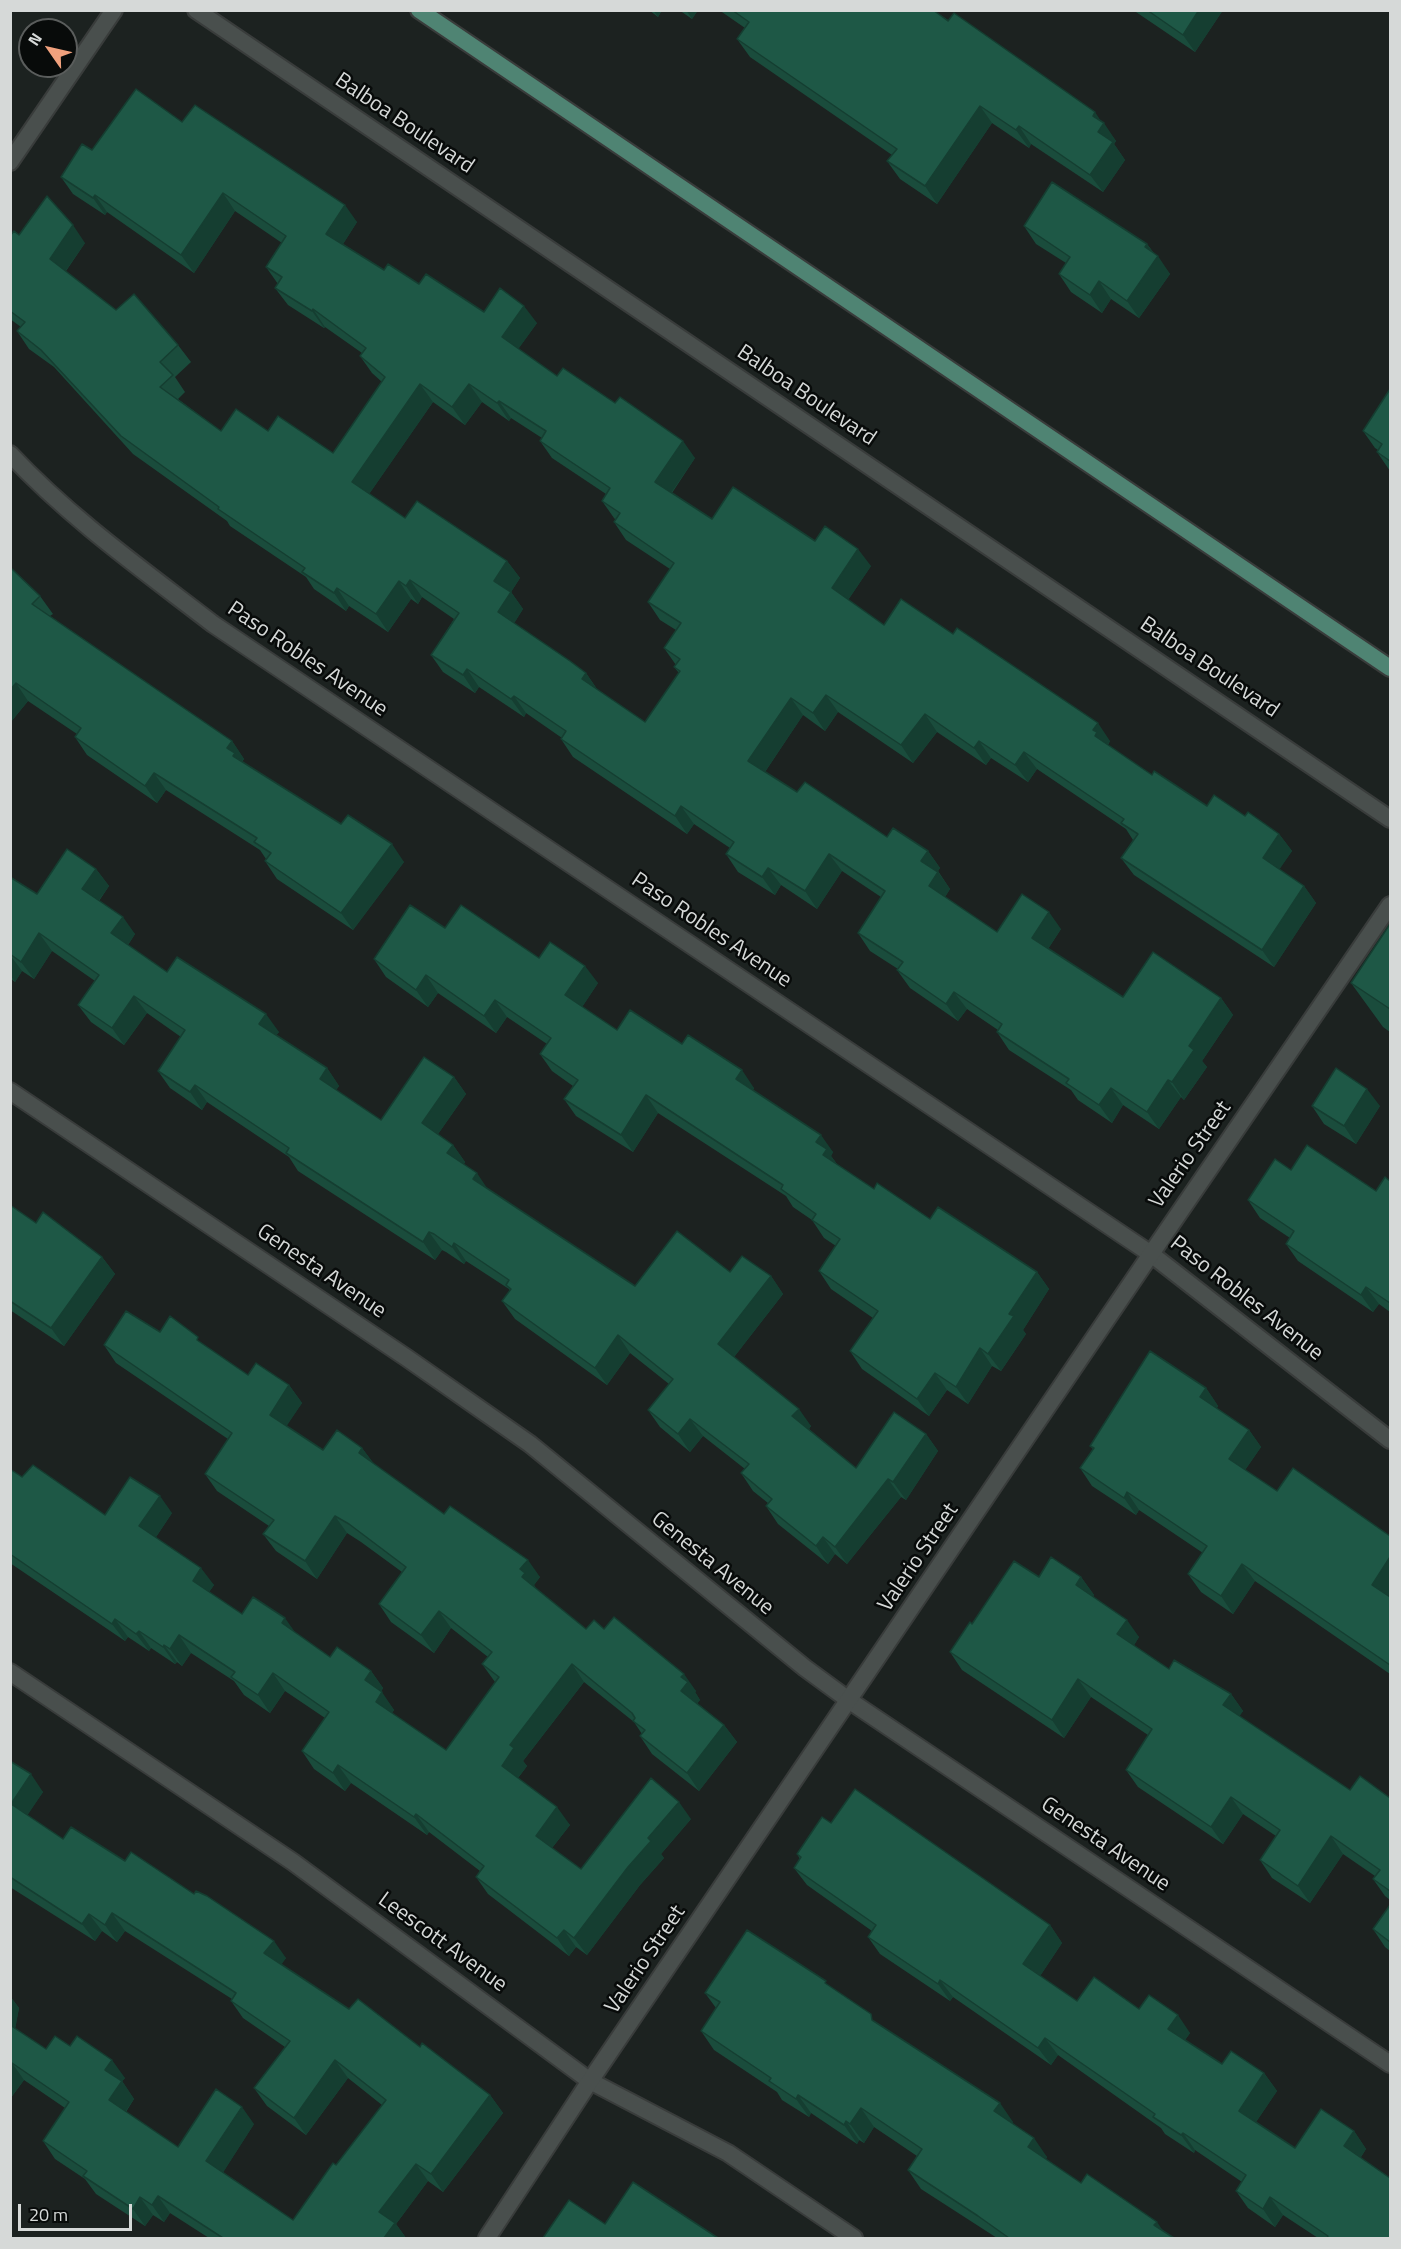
<!DOCTYPE html>
<style>
body{margin:0}
#map{position:relative;width:1401px;height:2249px;overflow:hidden;background:#1c2220;font-family:"Titillium Web",sans-serif}
canvas{display:block}
.frame{position:absolute;inset:0;border:12px solid #d6d9d8;pointer-events:none}
.north{position:absolute;left:18px;top:18px;width:60px;height:60px;box-sizing:border-box;background:#080b0a;border:2px solid #5a5d5c;border-radius:50%;rotate:304deg;font-size:16px;font-weight:700;line-height:24px;text-align:center;color:#d6d9d8}
.north::after{content:'';display:block;margin:auto;width:21px;height:27px;background:#f1a17d;clip-path:polygon(50% 0,100% 100%,50% 72%,0 100%)}
.scale{position:absolute;left:18px;top:2204px;width:114px;height:27px;box-sizing:border-box;border:3px solid #d6d9d8;border-top:0;padding-left:8px;font-size:18px;line-height:21px;white-space:nowrap;color:#d6d9d8;-webkit-text-stroke:4px #080b0a;paint-order:stroke}
</style>
<div id="map">
<canvas width="1401" height="2249"></canvas>
<div class="frame"></div>
<div class="north">N</div>
<div class="scale">20 m</div>
</div>
<script>
const ctx = document.querySelector('canvas').getContext('2d');
ctx.lineJoin = 'round';
function strokePath(path, color, width, dash) { ctx.strokeStyle = color; ctx.lineWidth = width; ctx.lineCap = dash ? 'butt' : 'round'; ctx.setLineDash(dash || []); ctx.stroke(path); }
function paint(path, color) { ctx.fillStyle = color; ctx.fill(path, 'evenodd'); }
function label(font, color, halo, rows, align = 'center') {
  ctx.font = font + ' "Titillium Web",sans-serif'; ctx.lineWidth = 5; ctx.setLineDash([]); ctx.textBaseline = 'middle'; ctx.strokeStyle = halo; ctx.fillStyle = color; for (const [text, x, y, turn = 0] of rows) {
    ctx.save(); ctx.translate(x, y); ctx.rotate((+turn || 0) * Math.PI / 180); ctx.textAlign = isNaN(turn) ? turn : align; if (halo) ctx.strokeText(text, 0, 0); ctx.fillText(text, 0, 0); ctx.restore();
  }
}
const minor = new Path2D(`
 M196 10 1390 819
 M10 162 114 10
 M10 454C71 519 143 570 213 624L1151 1254 1390 1440
 M10 1091 407 1358 530 1444 805 1668 850 1701 1390 2064
 M10 1672 293 1862 590 2081 728 2153 854 2238`);
const tertiary = new Path2D(`
 M487 2238 590 2081 1151 1254 1390 905`);
const primary = new Path2D(`
 M419 10 1390 668`);
strokePath(minor, '#393c3b', 20);
strokePath(tertiary, '#393c3b', 20);
strokePath(primary, '#393c3b', 20);
strokePath(minor, '#494f4d', 16);
strokePath(tertiary, '#494f4d', 16);
strokePath(primary, '#4f8473', 16);
paint(new Path2D(`
 M649 10H662L658 17Z
 M679 10H698L692 19Z
 M719 10H933L1101 121 1116 141 1114 144 1125 160 1103 192 1031 144 1029 148 992 123 937 204 900 179 887 161 892 155 750 57 737 39 745 28Z
 M1133 10H1223L1195 52Z
 M182 122 357 222 343 244 384 270 484 312 537 323 518 349 557 376 695 458 672 493 712 519 815 541 871 566 848 600 884 625 1110 741 1108 745 1152 775 1207 806 1245 816 1279 834 1292 851 1279 869 1304 886 1316 903 1274 967 1134 875 1121 858 1133 840 1126 829 1037 769 1028 782 991 758 986 765 937 732 913 763 838 712 825 731 803 715 765 772 797 792 887 837 928 851 940 868 938 871 950 889 945 897 997 932 1061 929 1048 949 1123 997 1221 998 1233 1015 1202 1061 1207 1067 1184 1100 1181 1097 1159 1129 1123 1105 1112 1123 1078 1100 1071 1090 1009 1050 997 1032 998 1030 967 1009 958 1021 910 988 897 970 898 969 870 951 858 933 881 897 842 871 817 909 781 885 775 895 738 872 726 854 730 848 694 824 687 834 573 757 561 739 562 738 526 713 524 717 479 687 475 693 443 672 431 655 454 619 422 597 418 604 411 599 388 632 349 606 346 611 314 589 306 577 230 526 227 521 133 454 54 367 29 349 17 331 21 327 10 319V236L19 235 85 243 66 271 116 310 178 345 191 362 175 377 185 392 178 399 221 431H268L333 453 382 382 372 373 360 356 362 353 325 327 324 328 288 305 275 288 278 284 266 267 282 243 235 211 194 273 107 212 105 215 73 194 61 177 92 150ZM433 402 465 425 482 402 509 421 511 418 542 438 540 441 552 458 606 494 602 501 614 518 616 520 614 522 626 540 670 569 648 602 660 620 676 630 664 648 676 665 674 667 679 673 645 722 597 689 586 673 514 623 523 609 511 592 520 578 507 561 405 518 369 494Z
 M1024 226 1147 244 1170 274 1139 318 1111 299 1102 313 1071 292 1059 274 1066 263 1036 244Z
 M1390 389V471L1377 452 1378 450 1375 448 1363 431Z
 M10 570 40 596 53 614 50 616 232 741 244 759 242 762 341 824 404 862 353 930 277 879 265 861 266 859 260 850 166 790 157 803 87 755 75 737 77 734 28 701 10 723Z
 M96 869 109 886 99 901 135 934 128 945 167 972 279 1032 276 1035 327 1068 339 1086 336 1090 381 1120 454 1077 466 1094 438 1134 453 1145 465 1162 464 1164 487 1188 635 1286 730 1272 771 1276 783 1294 734 1357 811 1426 809 1429 856 1468 926 1434 938 1451 906 1500 901 1497 847 1564 835 1554 828 1564 778 1524 766 1506 768 1503 753 1491 741 1473 745 1469 703 1436 690 1452 660 1427 648 1410 669 1384 630 1353 607 1385 515 1319 502 1301 510 1291 509 1289 466 1261 464 1264 446 1252 442 1250 435 1260 298 1171 289 1157 207 1102 202 1110 170 1088 158 1071 181 1037 147 1013 124 1045 91 1022 78 1005 95 981 52 951 34 979 22 971 15 982 10 978V877L37 894Z
 M1390 924V1032L1383 1027 1351 983Z
 M445 928 539 958 598 983 582 1007 617 1030 682 1044 754 1088 753 1090 833 1152 831 1156 837 1164 874 1189 930 1219 1037 1272 1049 1289 1023 1330 1026 1334 1001 1371 992 1366 968 1404 947 1390 929 1416 862 1369 850 1351 873 1318 831 1289 819 1271 836 1246 824 1238 812 1220 793 1207 786 1196 658 1113 633 1152 576 1116 564 1099 573 1086 552 1071 540 1054 547 1044 507 1017 496 1033 438 993 428 1007 386 977 374 959Z
 M1312 1106H1380L1356 1144 1324 1124Z
 M1291 1170 1376 1191 1390 1181V1312L1379 1304 1373 1312 1298 1261 1286 1244 1290 1238 1260 1218 1248 1200Z
 M10 1205 36 1223 102 1257 115 1274 64 1346 10 1310Z
 M160 1332 203 1344 248 1375 289 1385 302 1403 286 1426 323 1450 362 1448 373 1463 444 1514 540 1577 534 1585 537 1590 586 1629H604L696 1691 695 1692 700 1700 697 1703 724 1725 737 1742 699 1791 652 1754 640 1736 642 1734 634 1722 584 1682 523 1761 527 1766 518 1778 570 1825 552 1848 581 1869 691 1819 661 1854 664 1858 640 1885 587 1955 576 1947 569 1956 488 1894 476 1877 480 1871 429 1832 427 1835 351 1783 345 1791 314 1769 302 1751 325 1718 285 1691 270 1713 244 1695 234 1681 191 1653 182 1666 177 1662 175 1664 151 1648 149 1651 128 1637 125 1641 10 1563V1469L22 1477 105 1515 172 1513 156 1537 214 1585 209 1592 242 1614 295 1632 330 1657 371 1671 383 1688 381 1692 394 1710 392 1713 446 1750 495 1682 482 1664 488 1657 451 1628 434 1653 391 1622 379 1604 402 1572 361 1542 347 1533 317 1579 276 1551 263 1534 269 1526 217 1491 205 1474 228 1439 116 1363 104 1345Z
 M1206 1388 1218 1406 1217 1408 1249 1430 1261 1447 1245 1470 1277 1491 1390 1536V1592L1388 1596 1390 1597V1674L1255 1581 1233 1614 1201 1592 1188 1574 1203 1553 1139 1510 1136 1515 1092 1486 1080 1468 1093 1449 1090 1446Z
 M1039 1577H1081L1094 1595 1093 1596 1139 1637 1134 1645 1169 1669 1231 1694 1243 1711 1239 1716 1350 1790 1390 1798V1900L1385 1896 1373 1879 1375 1876 1343 1854 1310 1903 1272 1878 1260 1860 1276 1836 1243 1814 1223 1844 1138 1787 1126 1770 1148 1735 1091 1697 1064 1738 962 1670 950 1652 972 1624Z
 M10 1761 43 1792 27 1815 63 1839 125 1861 286 1958 281 1964 349 2009 420 2047 490 2095 503 2113 443 2192 428 2181 396 2224 406 2238H209L170 2213 164 2222 153 2215 145 2226 96 2194 85 2179 55 2159 43 2141 65 2108 24 2080 10 2099V1996L19 2008 15 2028 46 2049 70 2046 125 2078 122 2081 134 2099 126 2112 178 2147 254 2124 223 2172 293 2220 336 2165 382 2105 348 2078 306 2135 267 2106 254 2088 285 2047 243 2018 231 2001 232 1999 125 1931 117 1942 102 1931 95 1941 10 1887Z
 M831 1823 1050 1925 1062 1943 1040 1976 1077 2001 1139 2009 1190 2033 1185 2040 1222 2064 1264 2073 1277 2091 1256 2122 1295 2148 1354 2131 1366 2149 1361 2157 1390 2238H1318L1283 2215 1275 2227 1248 2208 1236 2191 1242 2182 1195 2150 1194 2153 1165 2134 1161 2128 1058 2055 1051 2065 953 1997 950 2001 880 1954 868 1937 872 1931 807 1885 794 1868 800 1859 797 1854Z
 M1390 1905V1951L1385 1947 1373 1929Z
 M829 1986 877 2024 1013 2122 1012 2123 1047 2157 1046 2159 1081 2183 1174 2238H997L921 2189 908 2170 917 2156 874 2127 864 2143 859 2140 857 2144 811 2113 809 2117 782 2100 777 2092 714 2050 701 2031 716 2008 705 1993Z`), '#1a4c3c');
paint(new Path2D(`
 M653 10H662L658 17Z
 M686 10H698L692 19Z
 M1199 10H1223L1195 52 1183 35Z
 M980 106 992 123 937 204 925 186Z
 M1095 112 1103 124 1104 123 1116 141 1114 144 1125 160 1103 192 1090 175 1098 132 1093 116Z
 M1019 126 1031 144 1029 148 1016 130Z
 M223 193 235 211 194 273 181 255Z
 M95 195 107 212 105 215 93 198Z
 M345 205 357 222 338 252 326 234Z
 M73 225 85 243 62 276 50 259Z
 M1147 244 1157 258 1158 256 1170 274 1139 318 1127 301 1145 247Z
 M1099 281 1111 299 1102 313 1090 295Z
 M524 306 537 323 514 355 502 337Z
 M313 309 325 327 324 328 312 311Z
 M420 384 433 402 365 500 352 482Z
 M469 384 482 402 465 425 452 407Z
 M499 401 511 418 509 421 497 403Z
 M683 441 695 458 667 499 655 482Z
 M858 549 871 566 844 606 832 588Z
 M507 561 520 578 511 592 523 609 510 630 498 612 494 581Z
 M410 580 422 597 418 604 406 586Z
 M399 581 411 599 388 632 376 614Z
 M337 588 349 606 346 611 334 593Z
 M467 669 479 687 475 693 463 675Z
 M586 673 598 691 582 679Z
 M16 683 28 701 10 723V690Z
 M826 695 838 712 825 731 813 713Z
 M514 696 526 713 524 717 511 699Z
 M791 698 803 715 760 779 748 761Z
 M925 714 937 732 913 763 901 745Z
 M1098 723 1110 741 1107 746 1095 736 1093 730Z
 M232 741 244 759 241 762 245 773 227 748Z
 M979 741 991 758 986 765 974 748Z
 M1024 752 1037 769 1028 782 1015 765Z
 M154 773 166 790 157 803 145 786Z
 M681 806 694 824 687 834 675 816Z
 M1279 834 1292 851 1275 876 1263 858Z
 M392 844 404 862 353 930 341 913Z
 M928 851 940 868 933 878 921 861Z
 M829 854 842 871 817 909 805 891Z
 M768 868 781 885 775 895 762 877Z
 M96 869 109 886 94 907 82 889Z
 M938 872 950 889 941 903 929 886Z
 M1304 886 1316 903 1274 967 1262 950Z
 M1049 912 1061 929 1044 955 1032 938Z
 M123 917 135 934 124 951 111 933Z
 M39 933 52 951 34 979 21 962Z
 M10 955 22 971 15 982 10 975Z
 M585 966 598 983 578 1013 565 995Z
 M426 975 438 993 428 1007 416 990Z
 M954 992 967 1009 958 1021 946 1004Z
 M134 996 147 1013 124 1045 112 1028Z
 M1221 998 1233 1015 1202 1061 1207 1067 1184 1100 1172 1082 1189 1046Z
 M495 1000 507 1017 496 1033 484 1016Z
 M266 1014 279 1032 271 1042 259 1024Z
 M327 1068 339 1086 332 1096 320 1079Z
 M742 1070 754 1088 748 1096 736 1079Z
 M454 1077 466 1094 434 1140 422 1123Z
 M1168 1080 1181 1097 1159 1129 1147 1112Z
 M195 1085 207 1102 202 1110 190 1092Z
 M1111 1088 1123 1105 1112 1123 1099 1105Z
 M1367 1089 1380 1106 1356 1144 1344 1126Z
 M646 1095 658 1113 633 1152 621 1135Z
 M821 1135 833 1152 831 1156 839 1167 823 1155 816 1142Z
 M453 1145 465 1162 459 1170 447 1153Z
 M477 1173 489 1191 473 1179Z
 M429 1232 442 1250 435 1260 423 1242Z
 M454 1243 466 1261 464 1264 452 1247Z
 M102 1257 115 1274 64 1346 51 1328Z
 M1037 1272 1049 1289 1023 1330 1026 1334 1001 1371 988 1354 1009 1314Z
 M771 1276 783 1294 731 1361 718 1344Z
 M1366 1287 1379 1304 1373 1312 1361 1295Z
 M618 1335 630 1353 607 1385 595 1368Z
 M980 1348 992 1366 968 1404 956 1387Z
 M935 1373 947 1390 929 1416 917 1399Z
 M289 1385 302 1403 282 1433 270 1415Z
 M1206 1388 1218 1406 1212 1414 1200 1397Z
 M799 1409 811 1426 805 1434 792 1416Z
 M690 1419 703 1436 690 1452 678 1434Z
 M1249 1430 1261 1447 1241 1476 1229 1459Z
 M926 1434 938 1451 906 1500 893 1482Z
 M362 1448 375 1465 359 1453Z
 M888 1479 901 1497 847 1564 835 1547Z
 M1127 1492 1139 1510 1136 1515 1124 1498Z
 M160 1496 172 1513 152 1543 139 1526Z
 M335 1516 347 1533 317 1579 305 1561Z
 M823 1537 835 1554 828 1564 816 1546Z
 M1390 1557V1592L1384 1602 1372 1585Z
 M528 1560 540 1577 534 1585 538 1591 522 1577 520 1569Z
 M1242 1564 1255 1581 1233 1614 1221 1596Z
 M201 1568 214 1585 205 1598 193 1581Z
 M1081 1577 1094 1595 1088 1603 1076 1585Z
 M439 1611 451 1628 434 1653 421 1635Z
 M285 1618 297 1635 282 1623Z
 M115 1619 128 1637 125 1641 112 1624Z
 M1127 1620 1139 1637 1130 1652 1117 1634Z
 M139 1631 151 1648 149 1651 136 1634Z
 M179 1635 191 1653 182 1666 170 1649Z
 M164 1645 177 1662 175 1664 163 1647Z
 M572 1664 584 1682 523 1761 527 1766 514 1783 502 1766 510 1745Z
 M371 1671 383 1688 377 1698 365 1680Z
 M273 1673 285 1691 270 1713 258 1695Z
 M684 1674 696 1691 695 1692 700 1700 694 1708 681 1691V1677Z
 M1078 1679 1091 1697 1064 1738 1052 1720Z
 M382 1692 394 1710 388 1719 376 1702Z
 M1231 1694 1243 1711 1235 1723 1223 1705Z
 M724 1725 737 1742 699 1791 687 1773Z
 M338 1765 351 1783 345 1791 333 1773Z
 M31 1774 43 1792 23 1822 11 1804Z
 M1231 1797 1243 1814 1223 1844 1211 1827Z
 M679 1802 691 1819 661 1854 664 1858 640 1885 587 1955 574 1938 648 1838Z
 M557 1807 570 1825 548 1853 536 1836Z
 M416 1814 429 1832 427 1835 414 1817Z
 M1331 1836 1343 1854 1310 1903 1298 1886Z
 M112 1913 125 1931 117 1942 105 1925Z
 M89 1914 102 1931 95 1941 82 1924Z
 M1050 1925 1062 1943 1036 1982 1023 1964Z
 M564 1930 576 1947 569 1956 557 1938Z
 M274 1941 286 1958 277 1971 264 1953Z
 M940 1980 953 1997 950 2001 938 1984Z
 M10 1996 19 2008 14 2036 10 2031Z
 M1178 2015 1190 2033 1181 2046 1168 2029Z
 M1045 2038 1058 2055 1051 2065 1038 2048Z
 M112 2060 125 2078 122 2081 134 2099 121 2118 109 2100 105 2070Z
 M335 2060 348 2078 306 2135 294 2118Z
 M12 2063 24 2080 10 2099V2065Z
 M1264 2073 1277 2091 1252 2128 1239 2111Z
 M490 2095 503 2113 443 2192 431 2174Z
 M798 2095 811 2113 809 2117 796 2099Z
 M1000 2103 1013 2122 1007 2130 994 2111Z
 M242 2107 254 2124 219 2179 206 2161Z
 M861 2108 874 2127 864 2143 850 2124Z
 M846 2121 859 2140 857 2144 844 2125Z
 M1354 2131 1366 2149 1356 2164 1344 2146Z
 M1183 2133 1195 2150 1194 2153 1181 2135Z
 M1034 2138 1047 2157 1041 2166 1028 2147Z
 M416 2164 428 2181 396 2224 406 2238H384L379 2212Z
 M158 2196 170 2213 164 2222 152 2205Z
 M140 2197 153 2215 145 2226 133 2209Z
 M1270 2197 1283 2215 1275 2227 1263 2209Z
 M1157 2222 1168 2238 1154 2225Z`), '#153e31');
const building = new Path2D(`
 M732 10H933L948 21 954 13 1095 112 1093 116 1104 123 1098 132 1113 142 1090 175 1019 126 1016 130 980 106 925 186 887 161 897 149 737 39 749 22Z
 M1147 10H1199L1183 35Z
 M136 89 182 122 195 105 345 205 326 234 384 270 388 264 419 284 426 274 484 312 500 288 524 306 502 337 557 376 563 368 615 403 620 397 683 441 655 482 712 519 733 487 815 541 825 526 858 549 832 588 884 625 901 599 953 634 957 628 1098 723 1093 730 1097 732 1095 736 1152 775 1154 771 1207 806 1214 795 1245 816 1248 812 1279 834 1263 858 1304 886 1262 950 1121 858 1138 834 1121 823 1124 819 1024 752 1015 765 979 741 974 748 925 714 901 745 826 695 813 713 791 698 748 761 797 792 805 782 887 837 893 828 928 851 921 861 938 872 929 886 997 932 1022 894 1049 912 1032 938 1123 997 1153 952 1221 998 1189 1046 1194 1050 1172 1082 1168 1080 1147 1112 1111 1088 1099 1105 1066 1083 1069 1079 997 1032 1002 1024 954 992 946 1004 897 970 903 962 858 933 885 891 829 854 805 891 768 868 762 877 726 854 734 842 681 806 675 816 561 739 566 731 514 696 511 699 467 669 463 675 431 655 459 613 410 580 406 586 399 581 376 614 337 588 334 593 302 572 305 568 218 509 219 507 121 436 41 350 17 331 25 322 10 311V236L14 231 19 235 47 196 73 225 50 259 116 310 134 294 178 345 160 362 173 375 160 387 221 431 236 409 268 431 278 416 333 453 385 377 360 356 366 348 313 309 312 311 275 288 282 277 266 267 286 236 223 193 181 255 95 195 93 198 61 177 82 144 92 150ZM420 384 452 407 469 384 497 403 499 401 546 431 540 441 610 488 602 501 620 513 614 522 674 563 648 602 681 623 664 648 680 659 674 667 680 671 645 722 582 679 586 673 570 661 498 612 511 592 494 581 507 561 417 501 405 518 352 482Z
 M1052 182 1147 244 1145 247 1158 256 1127 301 1099 281 1090 295 1059 274 1070 257 1024 226Z
 M1390 389V461L1377 452 1382 444 1363 431Z
 M12 569 40 596 32 604 232 741 227 748 235 753 233 756 341 824 348 815 392 844 341 913 265 861 271 853 254 842 257 838 154 773 145 786 75 737 81 728 16 683 10 690V570Z
 M67 849 96 869 82 889 123 917 111 933 167 972 177 957 266 1014 259 1024 327 1068 320 1079 381 1120 424 1057 454 1077 422 1123 453 1145 447 1153 477 1173 473 1179 635 1286 677 1231 730 1272 742 1256 771 1276 718 1344 799 1409 792 1416 856 1468 894 1412 926 1434 893 1482 888 1479 835 1547 823 1537 816 1546 766 1506 772 1499 741 1473 749 1464 690 1419 678 1434 648 1410 673 1379 618 1335 595 1368 502 1301 511 1289 506 1285 509 1280 454 1243 452 1247 434 1234 429 1232 423 1242 286 1153 289 1148 195 1085 190 1092 158 1071 185 1030 134 996 112 1028 78 1005 99 975 39 933 21 962 10 954V877L37 894Z
 M410 905 445 928 461 905 539 958 550 942 585 966 565 995 617 1030 630 1010 682 1044 688 1035 742 1070 736 1079 821 1135 816 1142 827 1149 823 1155 874 1189 877 1183 930 1219 938 1207 1037 1272 1009 1314 1014 1316 988 1354 980 1348 956 1387 935 1373 917 1399 850 1351 878 1311 819 1271 840 1239 812 1220 816 1214 781 1189 783 1185 646 1095 621 1135 564 1099 578 1080 540 1054 551 1038 495 1000 484 1016 426 975 416 990 374 959Z
 M1390 924V1009L1351 983Z
 M1336 1068 1367 1089 1344 1126 1312 1106Z
 M1307 1145 1376 1191 1385 1177 1390 1181V1303L1366 1287 1361 1295 1286 1244 1294 1231 1248 1200 1275 1159 1291 1170Z
 M10 1205 36 1223 43 1212 102 1257 51 1328 10 1301Z
 M126 1311 160 1332 170 1316 198 1337 197 1340 248 1375 256 1363 289 1385 270 1415 323 1450 337 1430 362 1448 359 1453 444 1514 450 1506 528 1560 520 1569 525 1573 522 1577 586 1629 594 1620 604 1629 614 1617 684 1674 681 1677 688 1682 681 1691 724 1725 687 1773 640 1736 645 1730 633 1721 635 1718 632 1713 572 1664 510 1745 514 1748 502 1766 557 1807 536 1836 581 1869 651 1778 679 1802 648 1838 651 1841 628 1867 574 1938 564 1930 557 1938 476 1877 484 1866 416 1814 414 1817 338 1765 333 1773 302 1751 329 1712 273 1673 258 1695 231 1677 235 1672 179 1635 170 1649 164 1645 163 1647 139 1631 136 1634 115 1619 112 1624 10 1554V1469L22 1477 33 1465 105 1515 130 1477 160 1496 139 1526 201 1568 193 1581 242 1614 253 1597 285 1618 282 1623 330 1657 337 1647 371 1671 365 1680 382 1692 376 1702 446 1750 499 1677 482 1664 492 1652 439 1611 421 1635 379 1604 406 1567 349 1524 335 1516 305 1561 263 1534 274 1520 205 1474 232 1433 104 1345Z
 M1150 1351 1206 1388 1200 1397 1249 1430 1229 1459 1277 1491 1293 1468 1390 1536V1557L1372 1585 1390 1597V1665L1242 1564 1221 1596 1188 1574 1207 1546 1127 1492 1124 1498 1080 1468 1094 1448 1090 1446Z
 M1051 1557 1081 1577 1076 1585 1127 1620 1117 1634 1169 1669 1174 1660 1231 1694 1223 1705 1350 1790 1360 1776 1390 1798V1891L1373 1879 1380 1870 1331 1836 1298 1886 1260 1860 1280 1830 1231 1797 1211 1827 1126 1770 1152 1729 1078 1679 1052 1720 950 1652 970 1622 972 1624 1014 1561 1039 1577Z
 M10 1761 31 1774 11 1804 63 1839 71 1827 125 1861 131 1852 194 1894 196 1891 207 1896 274 1941 264 1953 349 2009 358 1999 420 2047 422 2043 490 2095 431 2174 416 2164 379 2212 395 2223 384 2238H223L158 2196 152 2205 140 2197 133 2209 83 2176 87 2171 43 2141 69 2102 12 2063 10 2065V2025L46 2049 55 2036 70 2046 77 2036 112 2060 105 2070 122 2081 109 2100 178 2147 216 2089 242 2107 206 2161 293 2220 333 2163 336 2165 386 2100 335 2060 294 2118 254 2088 290 2041 231 2001 236 1993 112 1913 105 1925 89 1914 82 1924 10 1877Z
 M855 1789 1050 1925 1023 1964 1077 2001 1094 1977 1139 2009 1149 1995 1178 2015 1168 2029 1222 2064 1231 2051 1264 2073 1239 2111 1295 2148 1321 2109 1354 2131 1344 2146 1390 2178V2238H1327L1328 2236 1270 2197 1263 2209 1236 2191 1246 2175 1183 2133 1181 2135 1153 2117 1155 2114 1045 2038 1038 2048 940 1980 938 1984 868 1937 876 1925 794 1868 801 1857 797 1854 822 1817 831 1823Z
 M1390 1905V1942L1373 1929Z
 M747 1930 826 1981 825 1983 871 2014 872 2020 1000 2103 994 2111 1034 2138 1028 2147 1081 2183 1087 2174 1157 2222 1154 2225 1174 2238H1009L978 2216 908 2170 922 2149 861 2108 850 2124 846 2121 844 2125 798 2095 796 2099 769 2081 771 2078 701 2031 720 2002 705 1993Z
 M633 2182 718 2238H543L569 2200 605 2224Z`);
paint(building, '#1e5846');
strokePath(building, '#153e31', 1.5);
label('22px', '#d6d9d8', '#080b0a', [
 ["Balboa Boulevard",404,124,34],
 ["Balboa Boulevard",806,396,34],
 ["Paso Robles Avenue",307,660,34],
 ["Balboa Boulevard",1209,668,34],
 ["Paso Robles Avenue",711,931,34],
 ["Valerio Street",1191,1155,-55],
 ["Genesta Avenue",321,1272,34],
 ["Paso Robles Avenue",1246,1299,38],
 ["Valerio Street",919,1558,-56],
 ["Genesta Avenue",712,1564,39],
 ["Genesta Avenue",1105,1845,34],
 ["Leescott Avenue",442,1943,36],
 ["Valerio Street",646,1960,-56]
]);
</script>
